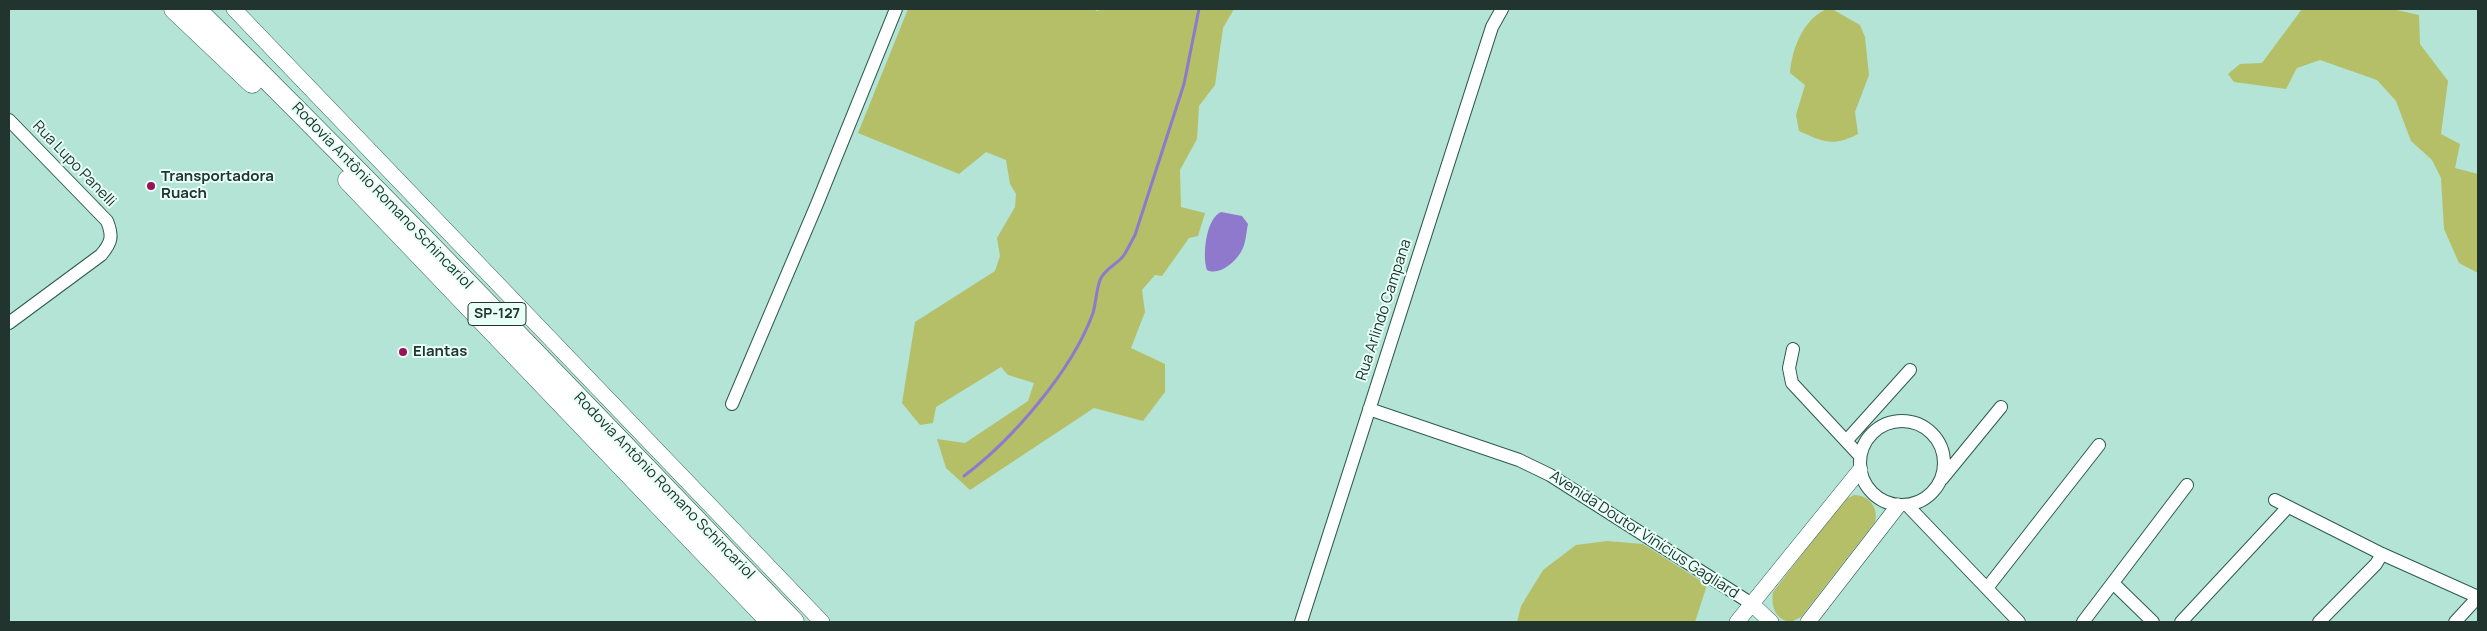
<!DOCTYPE html>
<meta charset="utf-8">
<style>
body{margin:0}
#map{position:relative;width:2487px;height:631px;overflow:hidden;background:#b3e4d5;font-family:Manrope,sans-serif}
canvas{display:block}
.frame{position:absolute;inset:0;border:10px solid #21342e;pointer-events:none}
</style>
<div id="map">
<canvas width="2487" height="631"></canvas>
<div class="frame"></div>
</div>
<script>
const ctx = document.querySelector('canvas').getContext('2d');
ctx.lineJoin = 'round';
function paint(path, color) { ctx.fillStyle = color; ctx.fill(path, 'evenodd'); }
function strokePath(path, color, width, dash) { ctx.strokeStyle = color; ctx.lineWidth = width; ctx.lineCap = dash ? 'butt' : 'round'; ctx.setLineDash(dash || []); ctx.stroke(path); }
function label(font, color, halo, rows, align = 'center') {
  ctx.font = font + ' Manrope,sans-serif'; ctx.lineWidth = 4; ctx.setLineDash([]); ctx.textBaseline = 'middle'; ctx.strokeStyle = halo; ctx.fillStyle = color; for (const [text, x, y, turn = 0] of rows) {
    ctx.save(); ctx.translate(x, y); ctx.rotate((+turn || 0) * Math.PI / 180); ctx.textAlign = isNaN(turn) ? turn : align; if (halo) ctx.strokeText(text, 0, 0); ctx.fillText(text, 0, 0); ctx.restore();
  }
}
paint(new Path2D(`
 M908 9H1092L1098 11 1100 9H1234L1223 28 1215 85 1199 106 1197 139 1180 170 1181 207 1205 213 1198 236 1189 238 1162 276 1155 275 1142 290 1145 312 1131 348 1165 364V392L1143 421 1094 408 970 490 946 468 937 439 965 443 1028 401 1034 383 1008 375 1001 367 936 407 933 423 920 425 902 403 915 322 995 271 1000 256 997 238 1015 207 1016 194 1010 184 1006 160 986 152 959 174 858 133Z
 M1827 9H1832L1860 25 1865 37 1869 75 1855 112 1858 134C1833 147 1823 142 1799 131L1796 115 1805 85 1790 73C1792 49 1803 19 1827 9Z
 M2302 9H2392L2419 15 2420 44 2448 81 2441 134 2460 144 2455 168 2478 174V273L2459 263 2444 229 2441 178 2432 160 2411 141 2396 101 2377 80 2320 60 2297 68 2286 89 2234 82 2228 74 2240 64 2262 63Z
 M1854 495C1869 495 1879 508 1875 522L1801 617 1791 622C1775 620 1771 606 1773 592L1844 500Z
 M1607 541 1643 544 1707 585 1695 622H1517L1521 606 1543 570 1576 545Z`), '#b5bf68');
paint(new Path2D(`
 M1221 212 1242 216 1248 224C1246 233 1246 244 1241 252 1234 263 1219 276 1207 270 1202 256 1206 218 1221 212Z`), '#8e79cd');
strokePath(new Path2D(`
 M964 476C1012 440 1072 371 1093 313 1096 303 1096 291 1100 280 1105 268 1117 265 1124 255 1128 249 1131 242 1135 235L1184 84 1199 9`), '#8e79cd', 3);
const minor = new Path2D(`
 M9 120 107 221C113 236 112 242 101 255L9 323
 M1793 349 1789 368 1792 383 1860 456
 M732 404 817 204 896 9
 M1369 409 1519 460 1550 475 1752 604
 M1860 463a42 42 0 1 1 84 0a42 42 0 1 1-84 0Z
 M1847 440 1910 370
 M1942 479 2001 407
 M2275 500 2382 554 2478 597
 M1907 505 2019 622
 M2113 583 2153 622
 M1987 588 2099 445
 M1301 622 1492 27 1502 9
 M2083 622 2187 485
 M2181 622 2288 507
 M2319 622 2376 564 2382 554
 M2455 622 2478 597`);
const tertiary = new Path2D(`
 M234 9 822 622
 M1752 604 1771 622
 M1737 622 1860 470
 M1808 622 1898 506`);
const trunk = new Path2D(`
 M174 9 252 83
 M196 9C399 210 597 416 794 622
 M348 180 771 622`);
strokePath(minor, '#2d5b4f', 14);
strokePath(tertiary, '#2d5b4f', 16);
strokePath(trunk, '#2d5b4f', 21);
strokePath(minor, '#fff', 12);
strokePath(tertiary, '#fff', 15);
strokePath(trunk, '#fff', 20);
for (const [x, y, r, color] of [
 [151,186,5,"#9c0f5d"],
 [403,352,5,"#9c0f5d"]
]) { const dot = new Path2D(); dot.arc(x, y, r, 0, 2 * Math.PI); ctx.fillStyle = color; ctx.fill(dot); strokePath(dot, '#e7fff7', 2); }
for (const [x, y, w] of [
 [497,314,58]
]) { const box = new Path2D(); box.roundRect(x - w / 2, y - 11.5, w, 23, 4); ctx.fillStyle = '#e7fff7'; ctx.fill(box); strokePath(box, '#21342e', 1); }
label('bold 14px', '#21342e', null, [
 ["SP-127",497,314]
]);
label('15px', '#21342e', '#e7fff7', [
 ["Rua Lupo Panelli",74,164,46],
 ["Rodovia Antônio Romano Schincariol",382,196,46],
 ["Rua Arlindo Campana",1384,310,-72],
 ["Rodovia Antônio Romano Schincariol",664,486,46],
 ["Avenida Doutor Vinícius Gagliard",1644,535,33]
]);
label('bold 15px', '#21342e', '#e7fff7', [
 ["Transportadora",161,177],
 ["Ruach",161,194],
 ["Elantas",413,352]
], 'left');
</script>
